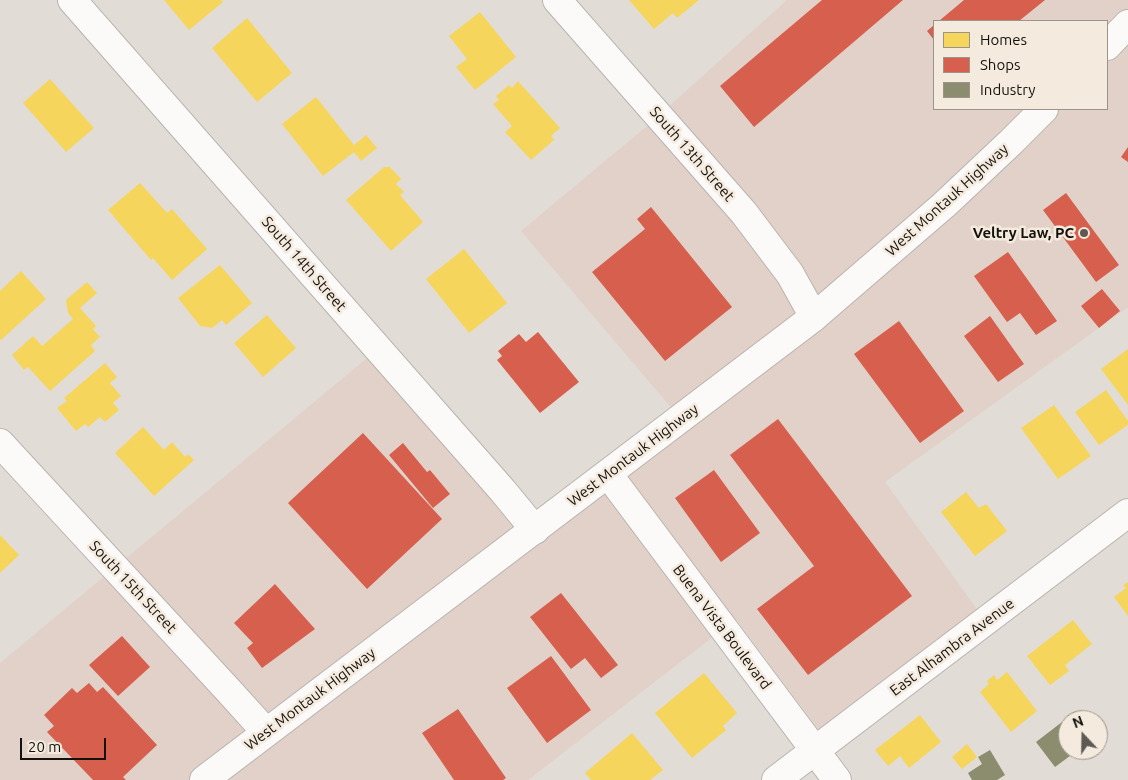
<!DOCTYPE html>
<style>
body{margin:0}
#map{position:relative;width:1128px;height:780px;overflow:hidden;background:#e2dcd6;font-family:Ubuntu,sans-serif}
canvas{display:block}
.legend{position:absolute;left:933px;top:20px;width:175px;height:90px;box-sizing:border-box;background:#f4eade;border:1px solid #9b948a;margin:0;padding:6px 9px;list-style:none;font-size:15px;color:#15120d}
.legend li{display:flex;align-items:center;gap:10px;height:25px}
.legend b{width:25px;border:1px solid #9b948a}
.north{position:absolute;left:1058px;top:710px;width:50px;height:50px;box-sizing:border-box;background:#f4eade;border:1px solid #9b948a;border-radius:50%;rotate:339deg;font-size:14px;font-weight:700;line-height:20px;text-align:center;color:#15120d}
.north::after{content:'';display:block;margin:auto;width:18px;height:22px;background:#5d5953;clip-path:polygon(50% 0,100% 100%,50% 72%,0 100%)}
.scale{position:absolute;left:20px;top:738px;width:86px;height:22px;box-sizing:border-box;border:2px solid #15120d;border-top:0;padding-left:6px;font-size:15px;line-height:18px;white-space:nowrap;color:#15120d;-webkit-text-stroke:4px #f4eade;paint-order:stroke}
</style>
<div id="map">
<canvas width="1128" height="780"></canvas>
<ul class="legend">
<li><b style="height:14px;background:#f6d55c"></b>Homes</li>
<li><b style="height:14px;background:#d6604d"></b>Shops</li>
<li><b style="height:14px;background:#8c8c6e"></b>Industry</li>
</ul>
<div class="north">N</div>
<div class="scale">20 m</div>
</div>
<script>
const ctx = document.querySelector('canvas').getContext('2d');
ctx.lineJoin = 'round';
function paint(path, color) { ctx.fillStyle = color; ctx.fill(path, 'evenodd'); }
function strokePath(path, color, width, dash) { ctx.strokeStyle = color; ctx.lineWidth = width; ctx.lineCap = dash ? 'butt' : 'round'; ctx.setLineDash(dash || []); ctx.stroke(path); }
function label(font, color, halo, rows, align = 'center') {
  ctx.font = font + ' Ubuntu,sans-serif'; ctx.lineWidth = 5; ctx.setLineDash([]); ctx.textBaseline = 'middle'; ctx.strokeStyle = halo; ctx.fillStyle = color; for (const [text, x, y, turn = 0] of rows) {
    ctx.save(); ctx.translate(x, y); ctx.rotate((+turn || 0) * Math.PI / 180); ctx.textAlign = isNaN(turn) ? turn : align; if (halo) ctx.strokeText(text, 0, 0); ctx.fillText(text, 0, 0); ctx.restore();
  }
}
paint(new Path2D(`
 M787 0H1128V307L885 482 979 612 819 730 736 619 528 780H0V663L372 354 533 540 686 425 521 231 646 127ZM934 21H1107V109H934Z`), '#e1d1c9');
paint(new Path2D(`
 M164 0H221L223 2 189 30Z
 M629 0H699L677 18 673 13 654 29Z
 M480 12 516 57 475 90 456 67 467 59 449 36Z
 M247 18 292 73 257 102 212 48Z
 M50 79 94 128 66 152 23 103Z
 M518 81 560 128 551 136 554 140 531 160 505 132 512 126 493 104 499 100 496 96 509 85 512 88Z
 M316 97 354 145 366 135 377 148 361 161 354 152 323 176 282 124Z
 M384 167H390L401 179 396 184 404 192 400 195 423 222 391 251 346 200Z
 M140 183 167 213 172 209 207 249 172 280 153 258 151 260 108 210Z
 M464 249 507 303 469 333 426 279Z
 M220 265 252 303 226 325 222 320 212 328 200 326 178 298Z
 M21 271 46 299 1 340 0 339V291Z
 M87 282 97 293 80 308 96 326 93 329 100 337 91 345 95 351 50 391 28 367 24 370 12 355 33 336 42 346 73 319 68 313 66 300Z
 M267 315 296 348 263 377 234 343Z
 M1128 349V405L1101 369Z
 M105 363 117 377 110 383 121 396 113 403 119 410 105 422 100 417 88 427 85 424 76 431 57 408 67 401 64 398Z
 M1106 390 1128 421V425L1099 445 1075 412Z
 M1054 405 1091 456 1058 479 1021 428Z
 M143 427 164 450 172 442 185 457 188 454 194 460 154 496 115 453Z
 M966 492 979 508 986 504 1007 531 975 556 941 512Z
 M0 535 19 555 0 573Z
 M1128 582V616L1114 597 1126 588 1123 585Z
 M1073 620 1092 644 1065 665 1069 671 1050 685 1027 656Z
 M1007 672 1037 711 1011 732 980 692 989 684 987 681 994 675 997 680Z
 M704 673 737 713 723 726 726 730 692 758 655 713Z
 M920 715 941 742 909 768 900 756 888 766 875 750Z
 M632 733 663 770 650 780H591L585 773Z
 M967 744 977 757 962 769 952 757Z`), '#f6d55c');
paint(new Path2D(`
 M822 0H903L754 127 720 86Z
 M964 0H1045L1019 21H939Z
 M934 25V40L927 31Z
 M1128 147V162L1121 157Z
 M1066 193 1119 265 1096 282 1043 210Z
 M651 207 732 307 665 361 592 272 645 229 637 219Z
 M1008 252 1057 321 1036 335 1020 313 1007 322 974 276Z
 M1102 289 1120 311 1099 328 1081 306Z
 M990 316 1024 364 998 382 964 336Z
 M899 321 964 411 920 443 854 354Z
 M538 332 579 382 540 413 497 360 502 356 498 351 519 334 526 342Z
 M778 419 912 596 808 675 757 609 814 566 730 455Z
 M363 433 442 519 367 589 288 503Z
 M403 443 427 472 430 470 450 494 433 508 389 455Z
 M714 470 760 533 721 562 675 498Z
 M275 584 315 629 262 668 247 648 253 643 234 623Z
 M561 593 618 665 601 678 585 658 571 669 530 617Z
 M122 636 150 667 118 696 89 665Z
 M551 656 591 710 547 743 507 688Z
 M89 683 97 692 103 687 157 745 123 777 126 780H93L47 732 54 726 44 715 72 688 77 693Z
 M458 709 506 778 503 780H454L422 733Z`), '#d6604d');
paint(new Path2D(`
 M1062 722 1068 731V750H1078L1055 767 1036 742Z
 M990 750 1005 775 997 780H972L968 773 982 764 978 757Z`), '#8c8c6e');
const minor = new Path2D(`
 M72 0 503 491 535 530
 M557 0 744 213 790 274 814 317
 M0 443 228 690 266 732
 M608 474 837 780
 M776 780 1128 513`);
const primary = new Path2D(`
 M1107 46 1128 24
 M204 780 814 317 944 205 1011 142 1044 109`);
strokePath(minor, '#b8b4ae', 30);
strokePath(primary, '#b8b4ae', 30);
strokePath(minor, '#fbfaf9', 28);
strokePath(primary, '#fbfaf9', 28);
for (const [x, y, r, color] of [
 [1084,233,5,"#5d5953"]
]) { const dot = new Path2D(); dot.arc(x, y, r, 0, 2 * Math.PI); ctx.fillStyle = color; ctx.fill(dot); strokePath(dot, '#f4eade', 2); }
label('15px', '#15120d', '#f4eade', [
 ["South 13th Street",692,154,49],
 ["West Montauk Highway",947,200,-42],
 ["South 14th Street",304,264,49],
 ["West Montauk Highway",633,455,-37],
 ["South 15th Street",133,587,47],
 ["Buena Vista Boulevard",722,627,53],
 ["East Alhambra Avenue",952,647,-37],
 ["West Montauk Highway",310,699,-37]
]);
label('bold 15px', '#15120d', '#f4eade', [
 ["Veltry Law, PC",1074,233]
], 'right');
</script>
